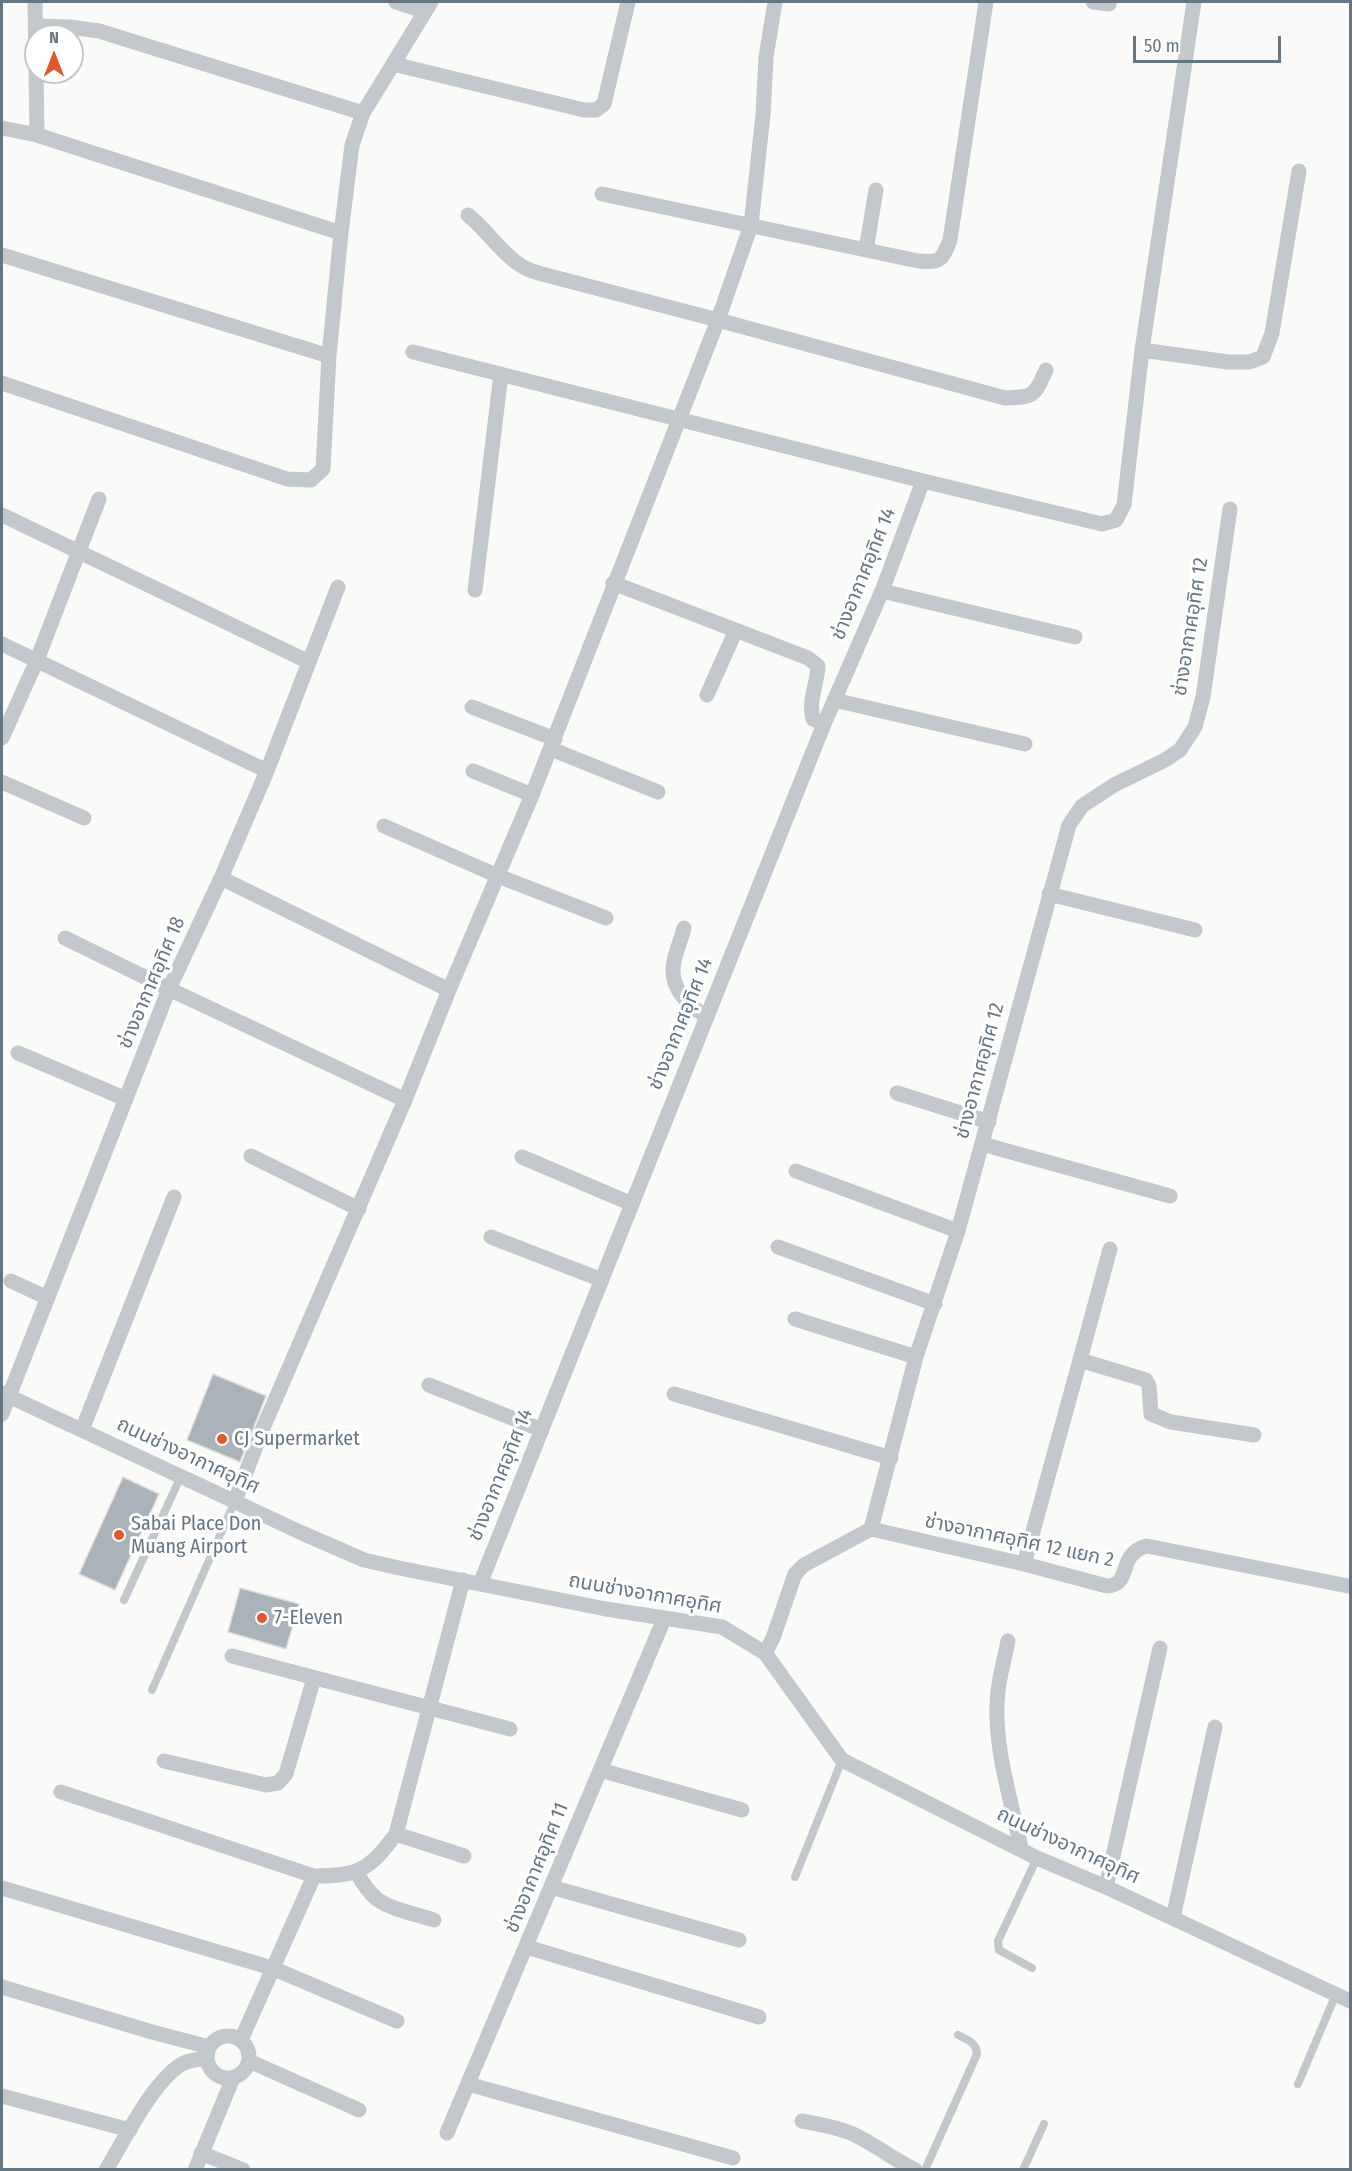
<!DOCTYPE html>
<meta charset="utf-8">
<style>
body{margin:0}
#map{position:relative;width:1352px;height:2171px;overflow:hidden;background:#fafaf8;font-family:"Fira Sans Condensed",sans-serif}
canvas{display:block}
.frame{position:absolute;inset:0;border:3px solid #657683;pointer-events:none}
.north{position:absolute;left:24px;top:24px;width:60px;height:60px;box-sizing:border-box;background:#fff;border:2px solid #c1c8cd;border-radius:50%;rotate:0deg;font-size:16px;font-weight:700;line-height:24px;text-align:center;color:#657683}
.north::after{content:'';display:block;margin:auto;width:21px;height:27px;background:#e4572e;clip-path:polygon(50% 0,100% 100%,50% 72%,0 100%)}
.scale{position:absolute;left:1133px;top:36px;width:148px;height:27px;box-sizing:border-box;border:3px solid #657683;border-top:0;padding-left:8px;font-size:18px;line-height:21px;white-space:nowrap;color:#657683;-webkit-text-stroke:4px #fff;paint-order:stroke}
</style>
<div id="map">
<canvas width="1352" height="2171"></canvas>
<div class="frame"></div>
<div class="north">N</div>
<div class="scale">50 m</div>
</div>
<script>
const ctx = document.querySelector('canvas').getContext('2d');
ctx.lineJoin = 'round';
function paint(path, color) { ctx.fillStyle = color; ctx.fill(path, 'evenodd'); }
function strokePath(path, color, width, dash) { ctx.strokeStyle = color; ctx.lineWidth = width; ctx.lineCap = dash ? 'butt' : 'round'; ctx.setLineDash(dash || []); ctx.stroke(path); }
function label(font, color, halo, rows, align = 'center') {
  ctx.font = font + ' "Fira Sans Condensed","Noto Sans Thai",sans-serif'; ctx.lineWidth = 6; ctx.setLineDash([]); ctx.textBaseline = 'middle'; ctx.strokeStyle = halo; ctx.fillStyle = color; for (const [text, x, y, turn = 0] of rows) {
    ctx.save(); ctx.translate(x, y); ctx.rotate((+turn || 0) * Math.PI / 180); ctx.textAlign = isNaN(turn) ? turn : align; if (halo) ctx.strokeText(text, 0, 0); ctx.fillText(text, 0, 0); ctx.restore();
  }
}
const building = new Path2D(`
 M213 1374 266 1396 240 1462 187 1440Z
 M123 1477 159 1494 115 1590 79 1574Z
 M240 1588 299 1604 286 1649 228 1632Z`);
paint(building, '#aab3b9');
strokePath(building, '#dcdcda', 1.5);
strokePath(new Path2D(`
 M124 1600 181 1476
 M152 1690 235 1501
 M795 1877 842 1760
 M1032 1968 999 1950 998 1941 1037 1858
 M1298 2084 1336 1994
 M925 2170 977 2054C976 2042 968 2040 958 2035
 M1023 2170 1044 2124`), '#c3c8cc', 8);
strokePath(new Path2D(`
 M35 2 37 135
 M396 2 424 11
 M1093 2 1109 4
 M35 26 70 27 99 31 363 113
 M393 64 584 110H596L604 104 628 2
 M2 128 37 135 341 233
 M602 194 918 261C940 263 942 261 950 240L986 2
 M468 215C487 230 500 252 520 265 526 269 534 272 542 274L718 320 1005 398C1034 397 1034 397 1046 370
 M866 250 876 190
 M2 255 329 356
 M1142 350 1228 362H1249L1263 357 1272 333 1299 171
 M413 352 923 481 1102 524 1116 520 1124 505 1142 350 1194 2
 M2 383 287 479 311 480 323 469 329 356 341 233 352 145 363 113 431 2
 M2 515 309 662
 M613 583 808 658 818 666C817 685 808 701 813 719L824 724
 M475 590 501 374
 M882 591 1075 637
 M2 644 267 771
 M707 695 736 630
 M834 700 1025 744
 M472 707 555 739
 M2 738 37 660 99 499
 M551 749 658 792
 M473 771 532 795
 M2 782 84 818
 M384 826 498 876 606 918
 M221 878 449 990
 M1049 894 1195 930
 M684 928C681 941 673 957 673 969 672 991 691 1007 707 1017
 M65 938 169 989 405 1100
 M18 1053 126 1099
 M897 1093 989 1122
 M982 1144 1170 1196
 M251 1156 359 1209
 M522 1157 632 1204
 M796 1171 958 1231
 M491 1237 602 1280
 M778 1247 935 1304
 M11 1281 48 1298
 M795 1319 916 1357
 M1080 1360 1110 1249
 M429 1385 542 1430
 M2 1393 302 1533 364 1560 399 1568 606 1609 722 1627 765 1653 842 1760 1037 1858 1106 1887 1350 2001
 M674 1394 891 1458
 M2 1414 169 989 221 878 267 771 338 587
 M82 1430 174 1197
 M235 1501 263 1428 405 1100 449 990 532 795 718 320 751 225 763 115 766 57 775 2
 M871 1529 1024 1564 1107 1586C1133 1585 1116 1554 1147 1546L1348 1586
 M1024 1564 1080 1360 1146 1380 1149 1386 1151 1414 1171 1422 1254 1435
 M463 1580 396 1834 464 1856
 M480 1584 824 724 882 591 923 481
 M1008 1641C1005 1657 1000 1674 998 1691 992 1743 1011 1798 1021 1848
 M765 1653 773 1638 795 1574 804 1565 871 1529 916 1357 958 1231 1069 825 1082 806 1114 785 1165 760 1180 750 1195 727 1203 697 1230 509
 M232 1656 510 1729
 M164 1761 266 1785 278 1783 286 1774 314 1678
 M600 1770 742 1810
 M61 1792 314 1876C359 1876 369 1870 396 1834
 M357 1873C362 1882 368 1892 377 1899 392 1910 416 1914 434 1920
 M551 1887 739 1940
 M1106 1887 1160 1648
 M2 1888 272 1968 397 2021
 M1173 1918 1215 1727
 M527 1947 759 2017
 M2 1987 152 2032 209 2047
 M207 2057a21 21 0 1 1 42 0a21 21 0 1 1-42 0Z
 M241 2040 314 1876
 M249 2061 359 2110
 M468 2084 733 2158
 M2 2096 130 2130
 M802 2121C819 2124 837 2127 853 2134 874 2144 893 2159 915 2170
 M447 2133 664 1619
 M201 2153 243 2170
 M106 2170C123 2142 155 2077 184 2063 191 2060 198 2059 207 2059
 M195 2170 233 2078`), '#c3c8cc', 15);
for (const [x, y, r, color] of [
 [222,1439,6,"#e4572e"],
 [119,1535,6,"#e4572e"],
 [262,1618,6,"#e4572e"]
]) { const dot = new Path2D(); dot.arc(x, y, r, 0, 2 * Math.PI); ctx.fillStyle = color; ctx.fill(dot); strokePath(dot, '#fff', 2); }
label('20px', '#657683', '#fff', [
 ["ช่างอากาศอุทิศ 14",864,574,-68],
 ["ช่างอากาศอุทิศ 12",1191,627,-81],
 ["ช่างอากาศอุทิศ 18",152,983,-67],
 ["ช่างอากาศอุทิศ 14",681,1024,-68],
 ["ช่างอากาศอุทิศ 12",980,1071,-75],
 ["ถนนช่างอากาศอุทิศ",188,1456,25],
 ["ช่างอากาศอุทิศ 14",501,1475,-68],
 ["ช่างอากาศอุทิศ 12 แยก 2",1019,1541,12],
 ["ถนนช่างอากาศอุทิศ",645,1594,10],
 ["ถนนช่างอากาศอุทิศ",1068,1846,25],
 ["ช่างอากาศอุทิศ 11",537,1868,-68]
]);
label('20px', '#657683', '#fff', [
 ["CJ Supermarket",234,1439],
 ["Sabai Place Don",131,1524],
 ["Muang Airport",131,1547],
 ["7-Eleven",274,1618]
], 'left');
</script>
